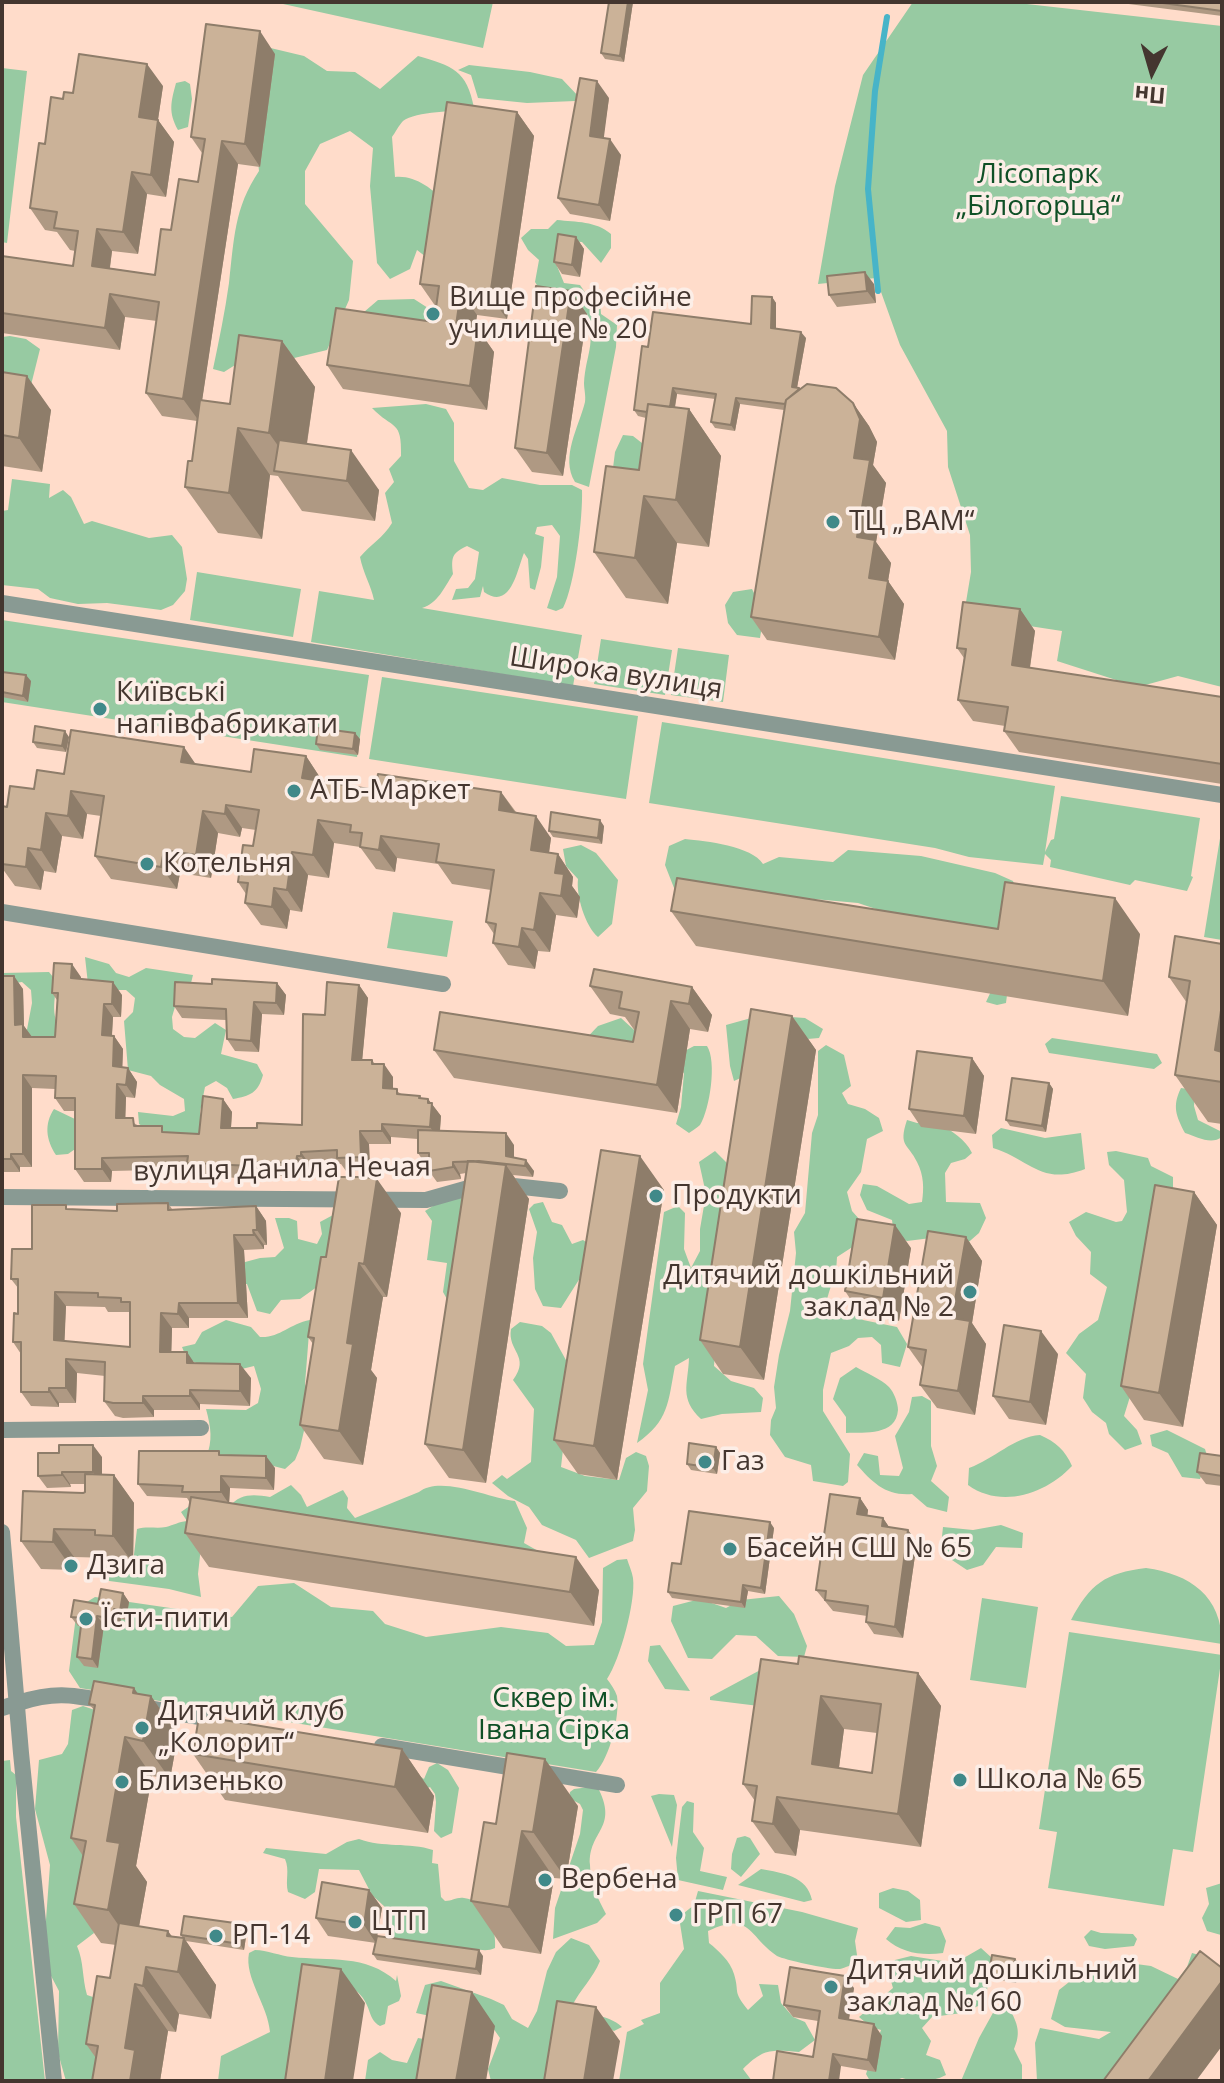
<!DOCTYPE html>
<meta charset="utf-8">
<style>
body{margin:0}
#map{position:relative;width:1224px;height:2083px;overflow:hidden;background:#ffdcca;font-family:"Open Sans",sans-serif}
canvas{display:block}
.frame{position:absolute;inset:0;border:4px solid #44362f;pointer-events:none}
.north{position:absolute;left:1112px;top:32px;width:80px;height:80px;-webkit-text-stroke:6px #fceee7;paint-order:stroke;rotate:185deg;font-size:22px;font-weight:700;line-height:32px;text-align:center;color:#44362f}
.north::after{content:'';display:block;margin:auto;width:28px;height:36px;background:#44362f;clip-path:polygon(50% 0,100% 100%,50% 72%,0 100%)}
</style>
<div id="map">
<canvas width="1224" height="2083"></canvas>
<div class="frame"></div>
<div class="north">Пн</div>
</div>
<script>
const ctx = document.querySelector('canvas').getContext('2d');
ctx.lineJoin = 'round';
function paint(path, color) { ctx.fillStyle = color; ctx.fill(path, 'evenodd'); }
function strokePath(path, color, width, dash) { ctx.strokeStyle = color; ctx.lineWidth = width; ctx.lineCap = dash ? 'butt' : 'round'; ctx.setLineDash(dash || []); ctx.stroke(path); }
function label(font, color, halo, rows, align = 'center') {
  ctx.font = font + ' "Open Sans",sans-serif'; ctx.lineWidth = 7; ctx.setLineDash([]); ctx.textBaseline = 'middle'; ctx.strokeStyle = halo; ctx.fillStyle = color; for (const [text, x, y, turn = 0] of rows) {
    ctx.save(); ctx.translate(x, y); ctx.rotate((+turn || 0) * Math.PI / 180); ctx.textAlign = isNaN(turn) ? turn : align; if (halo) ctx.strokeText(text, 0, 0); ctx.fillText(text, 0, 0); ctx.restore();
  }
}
paint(new Path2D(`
 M274 2H493L483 48Z
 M913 2H1009L1222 26V687L1178 676 1138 687 1057 661 1062 631 977 618 961 632 971 572 970 535 948 467 947 431 900 345 876 278 818 284 835 186 863 75Z
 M258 45 304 56 327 71 355 72 380 89 418 56C452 66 467 70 474 108 456 112 416 111 403 121 399 125 395 133 392 137L395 177C415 175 433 189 446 203L426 257 417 250 410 269 390 279 377 263 370 186 373 148 350 131 320 144 305 171V204L353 261 349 300 327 350 286 360 251 355 224 372 213 369C219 340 225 312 229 283 234 240 234 208 259 171L256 143 267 115V79Z
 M469 65 530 72 562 79 579 97 575 101 527 103 478 98 471 75 458 70Z
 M2 68 27 71 7 243 2 242Z
 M185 81 190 84 192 99 188 127 178 130C168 112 171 102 176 83Z
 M557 220C576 222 596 221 611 234V248L601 263 582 242 566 241 557 266 564 283 580 285 591 301 600 300 601 314 617 325 616 347 589 487 575 482C560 457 579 427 585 402 586 396 584 389 584 383 586 353 596 346 587 314L542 293 535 282 539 260 528 250 521 238 531 229H548Z
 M414 299 428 308 452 313 469 328 368 325 364 312 378 300Z
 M10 336 26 339 40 349 31 385H2V337Z
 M426 404 446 409 454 423V461L469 488 483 490 502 478 540 485H572L582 490C583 516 575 585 563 608L556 611 547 608 557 577 560 536 552 525 537 527 535 534 544 537 541 567 535 590 530 588 528 559 524 553C517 570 511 611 484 592L483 586 480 597 452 600 456 589 468 588 475 579 479 552 467 546C452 553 451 557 453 574 444 588 438 603 422 608L582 635 573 686 311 642 319 591 374 600C371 585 363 573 360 557 371 544 383 538 392 523L385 493 394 482 389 469 401 456C402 419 393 430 372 408Z
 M623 435 633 436 647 447V474L613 468 615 452Z
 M12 479 50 484 49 498 63 490 71 497 84 524 92 521 149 538 172 535 182 547 187 579 185 591 173 605 161 610 107 603 78 604 50 598 38 589 2 585V511L8 510Z
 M197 572 301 589 293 637 190 620Z
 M752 589 754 593 767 595 760 638 737 635 728 623 725 605 733 592Z
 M2 620 369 675 357 757 2 702Z
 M601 639 672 650 665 695 594 684Z
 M678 648 729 655 723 702 671 695Z
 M382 677 638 716 626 799 369 759Z
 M662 722 1055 786 1045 852 1051 840 1054 839 1061 796 1200 818 1191 876 1193 877 1187 891 1135 880 1130 885 1050 867 1051 860 1045 854 1043 865 969 857 935 848 649 803Z
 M1222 826V940L1204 937Z
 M685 839C706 841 752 846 763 864L779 857 833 862 848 850 921 856 995 873 1013 881 1019 898 1006 1003 997 1005 986 1002 999 974 888 923 876 909 858 903 792 897 676 893 665 865 669 846Z
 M581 845 596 853 618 880 612 924 598 937C585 926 576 895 578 879L566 866 563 849Z
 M393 912 453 921 447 957 387 948Z
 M85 957 109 964 116 973 129 977 146 968 193 975 190 987 179 993 172 1017 173 1029 184 1037 195 1038 215 1023 226 1030 221 1054 257 1064 263 1075C258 1093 250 1096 233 1099L227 1088 216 1081 205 1087 200 1112 202 1138 150 1131 139 1124 138 1112 173 1116 185 1111 184 1099 160 1085 151 1076 128 1070 124 1021 133 1012 135 998 126 990H113L88 984Z
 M49 972 57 982C54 1003 49 1023 69 1037L25 1040 32 1003 31 990 22 982 2 985V973Z
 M762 1015 805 1018 823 1029 819 1038 796 1040 747 1075 734 1081 730 1066 726 1025Z
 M621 1018 644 1039 679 1054 694 1046H707C717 1061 710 1109 700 1125 697 1128 693 1130 689 1133L676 1124 681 1107 684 1073 668 1063 579 1046 598 1026Z
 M1052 1038 1157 1054 1162 1063 1154 1069 1049 1053 1045 1044Z
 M826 1045 844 1055 851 1086 842 1093 848 1104 865 1109 879 1118 883 1131 867 1139 861 1172 847 1192 852 1211 860 1220 854 1246 837 1257C837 1278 826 1292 825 1313L853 1312 863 1320 897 1327 907 1344 900 1367 882 1363 881 1345 872 1337 858 1338 849 1346 831 1353 823 1390V1411L850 1454 848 1482 843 1486 813 1481 811 1465 785 1457 770 1435 771 1420 776 1408 774 1387 779 1355 790 1311 796 1253 794 1232 805 1213 812 1133 818 1115V1051Z
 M1181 1088 1195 1090 1194 1106 1198 1120 1222 1132V1137C1211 1145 1197 1137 1185 1133 1176 1116 1172 1106 1181 1088Z
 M54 1109 77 1120 78 1147 68 1154 56 1155C46 1140 44 1124 54 1109Z
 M907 1120 917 1123 940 1122C952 1133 965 1138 972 1153L965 1159 951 1163 945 1173 946 1202 980 1203 986 1218 979 1233 963 1247 931 1238 907 1241 894 1235 892 1220 867 1210 860 1195 863 1184 877 1186 909 1204 922 1202C924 1189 924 1175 917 1162 908 1143 898 1147 907 1120Z
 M1001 1128 1045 1138 1081 1133 1085 1169C1041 1186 1031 1160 993 1148L992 1135Z
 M715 1151 728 1164 714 1366 731 1381 754 1388 763 1398 761 1412 722 1414 701 1419C679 1398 688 1385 689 1358L675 1366C668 1402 669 1421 637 1443L648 1390 643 1364 664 1212 678 1206 685 1213 684 1249 691 1268 700 1251V1229L706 1194 699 1162Z
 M1116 1151 1148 1158 1151 1166 1173 1177V1192L1127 1346 1133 1387 1124 1416 1137 1430 1142 1444 1125 1450 1109 1434 1106 1423 1092 1412 1083 1398 1086 1374 1066 1353 1079 1334 1098 1320 1107 1287 1090 1274 1091 1252 1076 1236 1069 1222 1086 1212 1116 1222 1122 1221 1127 1212 1124 1180 1109 1165 1107 1152Z
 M452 1194H461L471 1211 452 1308 443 1292 447 1263 427 1260 432 1221 425 1211Z
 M543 1202 552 1222 562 1225 572 1244 583 1240 592 1246 587 1267 561 1308 543 1306 535 1289 533 1258 537 1232 529 1209 534 1204Z
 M333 1215 328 1279 300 1299 281 1300 270 1314 257 1311 247 1284 229 1286 234 1265 260 1258 275 1257 284 1248 275 1218H289L297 1221 298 1239 317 1244 322 1234 320 1222Z
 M226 1320 251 1327 260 1337C280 1338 289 1324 310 1320L305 1384 310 1396 306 1422 300 1448 295 1460 285 1469 246 1459 206 1458C213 1440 211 1428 206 1409L246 1410 258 1403 261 1389 254 1366C227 1374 212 1370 187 1359L182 1347 195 1344 202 1332Z
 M520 1322 542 1326 551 1333 572 1371 561 1467 585 1476 619 1480 626 1458 636 1452 646 1456 649 1466 647 1491 633 1508 635 1530 633 1541 589 1558 576 1540 542 1525 529 1507 508 1496 492 1483 502 1475 507 1479 531 1462 534 1409 513 1380C531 1356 507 1351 511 1329Z
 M856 1367C866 1373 881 1379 889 1387 894 1392 898 1403 898 1410 896 1436 865 1432 846 1433V1417L833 1399 840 1378Z
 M922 1396 931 1401V1446L937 1466 931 1481 949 1497 947 1512 927 1507 912 1494C886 1496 873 1483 857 1465L864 1453 878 1456 880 1475 899 1476 903 1468 895 1436 909 1412 912 1397Z
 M1167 1430 1205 1449 1208 1459 1200 1479 1182 1477 1168 1453 1152 1446 1150 1435Z
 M1040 1435C1056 1442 1065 1450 1072 1466 1046 1494 1001 1509 968 1485L969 1468C994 1459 1014 1437 1040 1435Z
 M291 1485 301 1495 307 1507 343 1490 348 1498 347 1508 355 1518 419 1492C441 1475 488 1498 515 1501L527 1528 524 1543 547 1556 203 1528 198 1574 201 1597 169 1589 102 1580 107 1564 133 1563 137 1529C147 1526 157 1529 166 1527 174 1525 178 1522 187 1521L181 1512 191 1505 229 1507C240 1493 254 1494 270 1497Z
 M1001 1525 1023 1533 1022 1548 996 1547 983 1565 967 1570 952 1560 941 1546 943 1527 973 1530Z
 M627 1559C629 1565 632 1572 633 1578 636 1601 620 1660 607 1679 611 1684 615 1690 617 1696 620 1716 610 1757 596 1772L80 1688 69 1671 77 1608 95 1597 232 1617 258 1586 294 1583 331 1607 373 1611 385 1624 426 1637 501 1627 548 1633 566 1646 594 1645 602 1622 603 1568 617 1560Z
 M1146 1568C1190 1574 1222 1596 1222 1644L1071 1620C1090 1584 1105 1573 1146 1568Z
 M779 1596 794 1614 807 1646 804 1657 778 1656 756 1636 736 1635 712 1659 688 1658 671 1621 673 1606 700 1599 726 1608 741 1600Z
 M982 1598 1038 1607 1026 1688 970 1680Z
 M1069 1632 1222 1655 1193 1852 1173 1849 1164 1906 1048 1888 1057 1832 1039 1829Z
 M660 1645 690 1691 665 1689 648 1661 650 1646Z
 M764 1668 759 1706 710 1700V1697Z
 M83 1706 98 1711 84 1859 79 1877 94 1933 77 1946C84 1962 82 1978 87 1995L108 2002 112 2081H66L58 2053 59 1991 50 1974 44 1947 50 1865 35 1809 39 1760 62 1754 68 1744 72 1710Z
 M10 1760 11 1771 16 1775V1817L45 2081H2V1761Z
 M437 1763 448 1770 459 1788 452 1833 441 1838 434 1831 436 1802 435 1794 430 1787 422 1791 418 1775 424 1779 429 1767Z
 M597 1786C620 1829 588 1830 590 1865 590 1883 598 1899 606 1914L597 1923 553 1939 555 1908 580 1834 583 1810 580 1804 569 1798 570 1792 574 1789Z
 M659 1794 674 1795 677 1805 672 1847 651 1796Z
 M687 1801 694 1803 693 1832 704 1848 700 1871 727 1877 723 1890 678 1880 676 1858 682 1807Z
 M745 1836 750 1838 760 1854 741 1877 731 1869 732 1854 737 1838Z
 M359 1839C383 1848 409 1842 433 1850L432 1863 438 1864 441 1897 445 1901C453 1901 456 1897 464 1898 486 1900 497 1929 495 1948 485 1953 475 1948 464 1948 438 1947 406 1953 386 1931L385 1907 372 1895 359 1870 319 1869 315 1892 305 1899 288 1892C285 1880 290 1871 285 1859L263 1853 266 1848 326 1854 347 1842Z
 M761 1869C783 1873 807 1876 812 1900L804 1902 738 1885Z
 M1222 1883V1934L1221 1935 1207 1931 1202 1918 1209 1904 1206 1888Z
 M893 1888 908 1891 920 1900 921 1920 906 1922 879 1908V1893Z
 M698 1891 802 1912 858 1928 855 1941 858 1962C853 1964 845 1968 840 1969 831 1970 785 1960 777 1956 747 1935 751 1911 708 1931L709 1943C719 1951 730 1961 734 1974 740 1994 732 1990 748 2010L763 1996 759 1984 778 1985 781 2003 793 2017 805 2022 815 2040 799 2052C771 2050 764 2048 743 2069L752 2081H619L627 2032 644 2024 641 2020 660 2013V1983L684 1949 679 1917 694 1905Z
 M925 1923 940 1927 946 1941 943 1953C922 1956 902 1953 886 1939L895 1927 910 1928Z
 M1091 1930 1101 1933 1133 1934 1137 1939 1134 1946 1105 1949 1089 1946 1084 1937Z
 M571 1938 589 1945 600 1961C593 1978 580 1990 572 2006 590 2018 607 2013 622 2027L614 2031 609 2028 551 2081H491L488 2069 500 2038 486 2018 435 2017 416 2013 425 1985 441 1981 491 1999 504 2005 512 2019 528 2028 537 2011 547 1971 556 1952Z
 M981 1948 992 1958 985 2003 962 2013 932 2017 922 2028 931 2041 926 2055 940 2060 946 2075C933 2082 916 2083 902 2078L894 2081H870L866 2074 881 2030 871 2027 859 2017 893 1988 889 1974 895 1960 911 1956 955 1963Z
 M255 1950C267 1950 280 1956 292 1957 329 1961 366 1954 396 1981L397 1975 401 1996 399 2001 388 2006 385 2024 380 2026C366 2018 373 2004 355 1990L295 2081H218L221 2056 270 2032C268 2005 244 1978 249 1953Z
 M1192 1953 1206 1957 1118 2081H1037L1035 2043 1040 2028 1099 2039 1111 2032 1065 2027 1051 2019 1059 1990 1078 1975 1107 1972 1121 1966 1136 1964 1151 1966 1178 1979 1187 1967Z
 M1009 2008C1018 2024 1021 2033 1014 2049L1022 2065V2081H961L979 2038 994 2011Z
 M418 2038 429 2040 428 2081H365L368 2060 380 2052 392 2060 407 2063Z`), '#97caa2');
strokePath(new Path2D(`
 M878 291 868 189 875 91 887 17`), '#47b4c8', 6);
strokePath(new Path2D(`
 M2 912 443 984
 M2 1197 426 1200 486 1183 560 1191
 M2 1430 201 1428
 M18 1703C56 1691 72 1695 111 1702
 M142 1707 217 1720
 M382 1746 617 1785`), '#899a93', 16);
strokePath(new Path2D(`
 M2 603 1222 795
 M2 1532 21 1753 54 2081
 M2 1708 18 1703`), '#899a93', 16);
paint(new Path2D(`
 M609 2H633L624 62 605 59 601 53Z
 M1113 2H1222V16Z
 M275 54 260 167 238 164 202 400 230 404 282 341 315 387 307 444 379 490 375 521 302 511 278 476 270 475 262 539 218 533 185 487 192 461 197 421 162 416 146 393 157 321 125 317 120 350 2 333V256L73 266 75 251 70 250 57 232 45 230 30 208 45 144 63 99 73 93 163 86 158 120 174 142 166 197 147 194 138 254 112 251 110 268 155 275 171 230 198 182 202 153 191 137Z
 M609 98 603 138 621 155 610 221 570 214 558 198Z
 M517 112 534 136 507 319 477 315 475 328 478 329 494 352 487 410 343 389 327 365 434 322 436 307 420 284Z
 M576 237 584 249 580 277 562 274 554 262Z
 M874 284 876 303 837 307 829 295Z
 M571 291 587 314 563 476 532 472 515 448Z
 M772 297 776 303V328L806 338 797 388 853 403 869 426 877 442 873 465 886 483 876 542 891 563 888 581 904 604 895 660 767 640 751 617 784 410 740 404 735 431 715 428 711 422 715 399 677 394 675 408 689 409 721 456 709 547 677 543 668 604 626 598 594 552 639 470 646 418 638 416 634 410 648 347 751 324Z
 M2 372 51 410 42 472 2 466Z
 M1020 609 1035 631 1030 668 1222 697V784L1019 752 1004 731 1005 726 973 721 958 700 964 658 957 648Z
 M2 672 31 681 28 702 2 697Z
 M69 737 66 752 37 748 33 742Z
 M360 739 358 755 320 750 316 744Z
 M306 756 321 779V781L375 790 501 792 516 812 551 838 549 853 558 854 573 877 572 886 580 897 577 918 556 915 550 952 538 951 535 969 508 965 493 943 494 934 486 922 491 890 452 884 438 864 397 858 395 872 376 869 360 847 334 843 329 878 308 875 302 912 290 910 287 929 261 925 245 903 246 894 238 882 253 846 256 830 242 828 240 837 218 833 211 878 180 873 177 889 111 879 95 856 101 816 87 814 83 839 62 836 56 873 44 871 41 890 15 886 2 868 7 807 34 789 64 774 196 764 251 772Z
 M604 826 602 844 553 837 549 831Z
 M671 911 998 929 1140 934 1128 1016 696 946Z
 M1222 944V1124L1208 1122 1175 1075 1187 1003 1169 977Z
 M2 976 23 989 24 1026 32 1037H55L57 1000 52 993 81 977V979L122 995 121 1017H113L112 1036H114L123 1049 122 1067 128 1068 137 1082 135 1098 126 1097 125 1118 139 1126 166 1132 199 1134 223 1099 232 1112 231 1128H257L302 1125 325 1015 359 985 368 998 362 1060H372L375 1064 393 1077V1088L401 1094 420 1096 422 1099H428L441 1116 440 1131 514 1145V1158L534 1171 533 1177 513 1175 529 1199 486 1483 449 1478 425 1444 466 1173 460 1174 461 1179 437 1182 429 1171V1165H426L418 1153V1139L391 1137V1144H369L370 1170 346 1171 341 1164 310 1165V1169H306V1177L262 1175V1179L196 1176 192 1169 112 1171 111 1182H84L75 1169V1111H64L55 1098V1089L32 1088V1167H20V1172H2Z
 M277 983 286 995 284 1015 262 1014 259 1052 235 1051 227 1039 226 1020 182 1018 174 1006 212 984Z
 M590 986 692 987 712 1015 708 1032 690 1029 677 1113 454 1078 434 1050 633 1042 635 1031 625 1017 610 1014Z
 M792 1016 816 1050 764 1380 723 1374 700 1340Z
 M972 1058 984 1076 976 1134 921 1127 909 1109Z
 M1049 1083 1053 1089 1046 1132 1010 1126 1006 1120Z
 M664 1190 617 1480 578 1474 554 1440Z
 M1194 1192 1217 1225 1183 1427 1144 1420 1121 1386Z
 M168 1203 172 1209 256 1206 266 1221 267 1245H264V1249L244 1250 248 1318H189V1328H172L171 1352 195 1363 251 1378 250 1406 200 1404V1410H154V1417L123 1418 115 1416 104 1401 105 1376 77 1373 76 1403H59V1407L31 1406 21 1392V1354L13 1342 18 1314V1288L11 1279 32 1249 69 1209 117 1211ZM66 1306 105 1307 108 1312H129L130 1314V1347L64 1341Z
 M401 1213 387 1297H383L371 1370 377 1378 363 1465 324 1459 300 1425 313 1344 308 1337 326 1257Z
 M966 1237 982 1261 972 1323 986 1344 975 1415 937 1408 920 1385 923 1368 908 1347Z
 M911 1248 899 1321 861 1315 845 1291Z
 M1058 1354 1046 1425 1009 1419 993 1396Z
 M716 1447 720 1453 717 1474 691 1470 687 1464Z
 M222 1455 275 1468 274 1490 230 1488 229 1503 599 1590 594 1626 209 1567 185 1533 190 1503 187 1498 147 1496 138 1484Z
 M1222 1456V1486L1206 1484 1197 1472Z
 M102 1457V1475H114L134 1503 133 1563 114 1562 111 1558 74 1557 73 1570 41 1569 21 1541 85 1492V1484H70L71 1487 47 1488 38 1476Z
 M860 1498 868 1510 867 1516 883 1518 889 1527 908 1530 917 1542 903 1638 874 1634 866 1622 867 1616 833 1611 816 1590Z
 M774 1528 765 1594 748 1591 745 1608 672 1598 668 1592Z
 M123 1593 129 1602 126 1620 121 1619 119 1628 104 1625 98 1668 84 1666 77 1657 81 1626H78L71 1617Z
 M798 1664 918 1673 941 1706 921 1847 800 1830 796 1856 775 1853 752 1821 755 1801 743 1784ZM844 1729 877 1733 872 1773 839 1768Z
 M151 1696 178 1735 170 1779 152 1776 136 1866 147 1882 139 1926 172 1936 183 1938 181 1935 247 1930 244 1950 186 1941 216 1985 211 2019 179 2014 176 2032 168 2031 160 2081H92L96 2058 86 2044 110 1978 116 1945 101 1943 74 1904 83 1856 71 1838 94 1710 89 1704Z
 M402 1749 434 1796 428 1833 225 1800 193 1754Z
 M578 1806 566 1879 554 1878 541 1954 503 1948 471 1901 496 1824Z
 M369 1890 382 1908 377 1936 483 1956 481 1975 377 1960 373 1954 376 1943 328 1936 316 1918Z
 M1015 1959 1020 1965 1016 1983 994 1979 989 1973Z
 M854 1988 849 2020 882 2036 876 2072 841 2066 813 2057 818 2021 793 2017 784 2005Z`), '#af9983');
paint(new Path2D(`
 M628 2H633L624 62 620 56Z
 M260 31 275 54 260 167 245 144Z
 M147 64 163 86 155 139 139 117Z
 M597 81 609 98 602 152 590 136Z
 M517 112 534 136 507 319 490 296Z
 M158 120 174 142 166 197 151 175Z
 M610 139 621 155 610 221 599 205Z
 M222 141 238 164 199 421 183 399Z
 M132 172 147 194 138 254 123 232Z
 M97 229 112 251 107 288 92 266Z
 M576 237 584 249 580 277 572 265Z
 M865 272 874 284 876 303 867 291Z
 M571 291 587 314 563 476 547 453Z
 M461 292 477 315 472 349 456 325Z
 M110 294 125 317 120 350 105 328Z
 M772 297 776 303V334L771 328Z
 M478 329 494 352 487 410 470 386Z
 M801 332 806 338 796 393 792 387Z
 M282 341 315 387 302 475 298 474 269 433Z
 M27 376 51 410 42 472 19 438Z
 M673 388 677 394 672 422 668 416Z
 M736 398 740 404 735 431 731 425Z
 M853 403 869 426 877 442 873 465 886 483 876 542 891 563 888 581 904 604 895 660 879 637 869 578 857 537Z
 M689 409 721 456 709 547 676 500Z
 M238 428 270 475 262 539 229 493Z
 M351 450 379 490 375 521 347 481Z
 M644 496 677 543 668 604 635 558Z
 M1020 609 1035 631 1027 687 1012 665Z
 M26 675 31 681 28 702 23 696Z
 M65 731 69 737 66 752 62 746Z
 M355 733 360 739 358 755 353 749Z
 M184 747 199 769 181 762Z
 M306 756 321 779 318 801 302 778Z
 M71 791 87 814 83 839 68 816Z
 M501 792 517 815 499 810Z
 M226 805 242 828 240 837 225 814Z
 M203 811 218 833 211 878 196 855Z
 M46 813 62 836 56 873 41 850Z
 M536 816 551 838 546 873 531 850Z
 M318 820 334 843 329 878 313 855Z
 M600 820 604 826 602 844 598 838Z
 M381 836 397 858 395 872 379 850Z
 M28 848 44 871 41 890 26 867Z
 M164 850 180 873 177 889 161 867Z
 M292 852 308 875 302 912 287 890Z
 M558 854 573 877 572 886 580 897 577 918 561 896 555 873Z
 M274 888 290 910 287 929 272 907Z
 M540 893 556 915 550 952 534 930Z
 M1115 898 1140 934 1128 1016 1103 981Z
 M522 928 538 951 535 969 519 947Z
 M72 964 81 977 80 991 71 978Z
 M14 976 23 989 24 1026 32 1037 33 1050 15 1025Z
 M113 982 122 995 121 1017 112 1004Z
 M277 983 286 995 284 1015 276 1003Z
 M359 985 368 998 361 1073 352 1060Z
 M692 987 712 1015 708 1032 689 1004Z
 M671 1001 690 1029 677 1113 657 1085Z
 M254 1002 262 1014 259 1052 251 1041Z
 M104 1004 113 1017 111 1048 102 1035Z
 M1222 1004V1061L1215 1050Z
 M792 1016 816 1050 764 1380 740 1347Z
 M114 1036 123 1049 122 1079 113 1066Z
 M972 1058 984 1076 976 1134 964 1116Z
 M384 1064 393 1077V1101L383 1088Z
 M128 1068 137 1082 135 1098 126 1085Z
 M23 1075 32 1088V1167L23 1154Z
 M1049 1083 1053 1089 1046 1132 1042 1126Z
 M117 1084 126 1097 125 1131 116 1118Z
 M223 1099 232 1112 230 1141 221 1128Z
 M428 1099 441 1116 439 1140 430 1127Z
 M382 1124 391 1137V1144L382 1131Z
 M360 1131 369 1144 370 1170 361 1157Z
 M506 1133 514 1145V1164L506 1156Z
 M301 1152 310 1165V1169L301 1156Z
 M11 1154 20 1167V1172L11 1159Z
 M297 1156 306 1169V1177L296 1163Z
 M640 1156 664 1190 617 1480 594 1446Z
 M102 1158 112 1171 111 1182 102 1169Z
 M526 1160 534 1171 533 1177 525 1166Z
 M253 1162 262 1175V1179L253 1166Z
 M453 1162 460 1174 461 1179 453 1167Z
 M506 1165 529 1199 486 1483 463 1450Z
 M377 1179 401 1213 387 1297 364 1264Z
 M1194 1192 1217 1225 1183 1427 1159 1393Z
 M256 1206 266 1221 267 1245 257 1230Z
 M895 1225 911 1248 899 1321 883 1298Z
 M253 1230 264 1245V1249L254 1235Z
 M234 1235 244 1250 248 1318 238 1303Z
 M966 1237 982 1261 972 1323 986 1344 975 1415 958 1391 952 1318Z
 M359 1263 383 1297 371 1370 377 1378 363 1465 339 1431 347 1343Z
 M55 1292 66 1306 64 1355 54 1340Z
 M179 1303 189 1318V1328L178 1314Z
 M161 1313 172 1328 171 1367 160 1352Z
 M1041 1331 1058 1354 1046 1425 1030 1402Z
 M187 1352 197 1367 187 1363Z
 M66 1359 77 1373 76 1403 66 1388Z
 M240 1364 251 1378 250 1406 240 1391Z
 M49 1388 59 1403V1407L49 1392Z
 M190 1390 200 1404V1410L190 1396Z
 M143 1396 154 1410V1417L143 1403Z
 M93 1445 102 1457V1484L93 1472Z
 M716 1447 720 1453 717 1474 713 1468Z
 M266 1456 275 1468 274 1490 266 1478Z
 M62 1472 70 1484 71 1487 62 1475Z
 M114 1475 134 1503 133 1563 113 1536Z
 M221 1476 230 1488 229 1504 221 1492Z
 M860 1498 868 1510 866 1526 857 1514Z
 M883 1518 891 1530 882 1526Z
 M770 1522 774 1528 765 1594 761 1588Z
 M54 1529 74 1557 73 1570 53 1542Z
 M908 1530 917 1542 903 1638 895 1627Z
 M576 1557 599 1590 594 1626 570 1592Z
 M743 1585 748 1591 745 1608 741 1602Z
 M123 1593 129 1602 126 1620 120 1611Z
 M114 1609 121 1619 119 1628 113 1619Z
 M97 1616 104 1625 98 1668 92 1659Z
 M918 1673 941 1706 921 1847 898 1814Z
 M134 1688 148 1708 151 1696 178 1735 170 1779 143 1741 133 1693Z
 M821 1696 844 1729 835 1797 812 1764Z
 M125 1737 152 1776 136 1866 147 1882 135 1949 108 1910 107 1841Z
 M402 1749 434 1796 428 1833 395 1787Z
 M545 1759 578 1806 566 1879 533 1832Z
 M777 1797 800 1830 796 1856 773 1824Z
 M522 1831 554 1878 541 1954 509 1907Z
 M369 1890 382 1908 376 1943 364 1925Z
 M242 1924 247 1930 244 1950 240 1944Z
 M168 1931 182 1950 184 1938 216 1985 211 2019 178 1972 167 1936Z
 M479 1950 483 1956 481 1975 476 1969Z
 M1015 1959 1020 1965 1016 1983 1012 1977Z
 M146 1967 179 2014 176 2032 143 1986Z
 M341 1969 365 2003 353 2081H325Z
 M845 1976 854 1988 847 2030 839 2018Z
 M1222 1981V2046L1196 2081H1148Z
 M135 1984 168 2031 160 2081H130L125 2048Z
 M472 1992 495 2026 486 2081H456Z
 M596 2007 620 2041 613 2081H584Z
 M874 2024 882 2036 876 2072 868 2060Z
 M833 2054 841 2066 839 2081H829Z`), '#8e7d6a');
const building = new Path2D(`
 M609 2H628L620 56 601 53Z
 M1155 2H1222V11Z
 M206 24 260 31 245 144 222 141 183 399 146 393 159 302 110 294 105 328 2 313V256L73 266 78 231 54 228 57 212 30 208 39 143 45 144 51 97 63 99 64 92 73 93 79 54 147 64 139 117 158 120 151 175 132 172 123 232 97 229 92 266 155 275 161 229 171 230 179 179 198 182 205 139 191 137Z
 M580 78 597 81 590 136 610 139 599 205 558 198Z
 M447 102 517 112 490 296 461 292 456 325 478 329 470 386 327 365 336 308 434 322 439 286 420 284Z
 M558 234 576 237 572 265 554 262Z
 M865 272 867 291 829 295 827 276Z
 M536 286 571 291 547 453 515 448Z
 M752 296 772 297 771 328 801 332 792 387 799 388 798 390 786 400 785 404 736 398 731 425 711 422 716 394 673 388 670 407 648 404 647 412 634 410 642 346 648 347 653 312 751 324Z
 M239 335 282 341 269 433 238 428 229 493 185 487 188 461H192L200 400 230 404Z
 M2 372 27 376 19 438 2 435Z
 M807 384 836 388 853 403 860 419 854 458 870 460 857 537 875 540 869 578 888 581 879 637 751 617 786 400Z
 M648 404 689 409 676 500 644 496 635 558 594 552 606 466 639 470Z
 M279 440 351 450 347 481 274 471Z
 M963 602 1020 609 1012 665 1222 697V764L1004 731 1008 707 958 700 966 649 957 648Z
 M2 672 26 675 23 696 2 692Z
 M35 726 65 731 62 746 33 742Z
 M318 728 355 733 353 749 316 744Z
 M71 730 184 747 181 762 251 772 254 749 306 756 302 778 375 790 378 774 501 792 499 810 536 816 531 850 558 854 555 873 564 874 561 896 540 893 534 930 522 928 519 947 493 943 496 924 486 922 494 870 436 862 439 844 381 836 379 850 360 847 362 833 350 832 351 825 318 820 313 855 292 852 287 890 274 888 272 907 245 903 248 883 238 882 243 845 253 846 259 810 226 805 225 814 203 811 196 855 164 850 161 867 95 856 104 796 71 791 68 816 46 813 41 850 28 848 26 867 2 864V806L7 807 10 786 34 789 37 770 64 774Z
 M551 812 600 820 598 838 549 831Z
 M677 878 998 929 1005 882 1115 898 1103 981 671 911Z
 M1175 936 1222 944V1004L1215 1050 1222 1052V1082L1175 1075 1190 981 1169 977Z
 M54 963 72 964 71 978 113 982 112 1004H104L102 1035 114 1036 113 1066 128 1068 126 1085 117 1084 116 1118H133L134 1126H162V1132L199 1134 203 1096 223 1099 221 1128H257V1123L302 1125 303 1014 325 1015 327 982 359 985 352 1060H372V1064H384L383 1088 397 1089V1094L420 1096 419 1098 428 1099V1103H432L430 1127 382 1124V1131H360L361 1157 337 1158V1150L301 1152V1156H297L296 1163 253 1162V1166L187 1163 188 1156 102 1158V1169H75V1098H55L56 1076 23 1075V1154H11V1159H2V976H14L15 1025 23 1024V1037H55L58 993H52Z
 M594 969 692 987 689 1004 671 1001 657 1085 434 1050 440 1012 633 1042 639 1012 619 1008 622 992 590 986Z
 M212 979 277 983 276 1003 254 1002 251 1041 227 1039 226 1009 174 1006 175 982 212 984Z
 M751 1009 792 1016 740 1347 700 1340Z
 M917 1051 972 1058 964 1116 909 1109Z
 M1012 1078 1049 1083 1042 1126 1006 1120Z
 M418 1130 506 1133V1156L526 1160 525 1166 479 1161 453 1162V1167L429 1171V1153H418Z
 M601 1150 640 1156 594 1446 554 1440Z
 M468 1161 506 1165 463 1450 425 1444Z
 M339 1177H365L377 1179 364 1264 359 1263 347 1343 353 1344 339 1431 300 1425 314 1338 308 1337 321 1257H326Z
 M1155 1185 1194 1192 1159 1393 1121 1386Z
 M168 1203V1210L256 1206 257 1230H253L254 1235H234L238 1303H179L178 1314 161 1313 160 1352H187V1363L240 1364V1391L190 1390V1396H143V1403H113L104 1401 105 1362 66 1359V1388H49V1392H21V1342H13L14 1313 18 1314V1279H11L12 1249H32V1205H66V1209L117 1211V1204ZM55 1292 98 1293V1297L121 1298V1302H130V1347L54 1340Z
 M857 1219 895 1225 883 1298 845 1291Z
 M928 1231 966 1237 952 1318 970 1321 958 1391 920 1385 926 1350 908 1347Z
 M1004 1325 1041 1331 1030 1402 993 1396Z
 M689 1443 716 1447 713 1468 687 1464Z
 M59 1445H93V1472H62V1475L38 1476V1453H59Z
 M139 1451H219V1455L266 1456V1478L221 1476V1492H182L183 1486 138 1484Z
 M1200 1453 1222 1456V1476L1197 1472Z
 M85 1474 114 1475 113 1536 95 1535V1530L54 1529 53 1542 21 1541 23 1491 83 1493 85 1492Z
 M830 1494 860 1498 857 1514 883 1518 882 1526 908 1530 895 1627 866 1622 868 1606 825 1600 826 1591 816 1590Z
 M191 1497 576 1557 570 1592 185 1533Z
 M689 1511 770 1522 761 1588 743 1585 741 1602 668 1592 672 1563 681 1564Z
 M101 1589 123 1593 120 1611 114 1609 113 1619 97 1616 92 1659 77 1657 82 1618 71 1617 74 1600 98 1604Z
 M799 1656 918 1673 898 1814 777 1797 773 1824 752 1821 757 1786 743 1784 761 1659 798 1664ZM821 1696 881 1704 872 1773 812 1764Z
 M94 1681 134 1688 133 1693 151 1696 143 1741 125 1737 107 1841 120 1843 108 1910 74 1904 86 1841 71 1838 95 1705 89 1704Z
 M199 1716 402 1749 395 1787 193 1754Z
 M507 1753 545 1759 533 1832 522 1831 509 1907 471 1901 484 1822 496 1824Z
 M322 1882 369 1890 364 1925 316 1918Z
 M184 1916 242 1924 240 1944 181 1935Z
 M119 1923 168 1931 167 1936 184 1938 178 1972 146 1967 143 1986 135 1984 125 2048 135 2050 130 2081H92L98 2046 86 2044 97 1976 110 1978Z
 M377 1936 479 1950 476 1969 373 1954Z
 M1200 1951 1222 1968V1981L1148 2081H1103Z
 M992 1955 1015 1959 1012 1977 989 1973Z
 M302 1964 341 1969 325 2081H285Z
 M790 1967 845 1976 839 2018 874 2024 868 2060 833 2054 829 2081H773L777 2051 813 2057 820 2011 784 2005Z
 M432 1985 472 1992 456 2081H416Z
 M557 2001 596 2007 584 2081H544Z`);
paint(building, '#cbb298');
strokePath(building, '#8e7d6a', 2);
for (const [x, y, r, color] of [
 [433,314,8,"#408989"],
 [833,522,8,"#408989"],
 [100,709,8,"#408989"],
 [294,791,8,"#408989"],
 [147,864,8,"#408989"],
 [656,1196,8,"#408989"],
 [970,1292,8,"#408989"],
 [705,1462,8,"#408989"],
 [730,1549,8,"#408989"],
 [71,1566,8,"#408989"],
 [86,1619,8,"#408989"],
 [142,1728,8,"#408989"],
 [960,1780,8,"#408989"],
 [122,1782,8,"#408989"],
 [545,1880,8,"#408989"],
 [676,1915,8,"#408989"],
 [355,1922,8,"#408989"],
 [216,1936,8,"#408989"],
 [831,1987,8,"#408989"]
]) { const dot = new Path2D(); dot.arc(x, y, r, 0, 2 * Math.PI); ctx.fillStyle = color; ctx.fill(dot); strokePath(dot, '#fceee7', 3); }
label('28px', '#0f5026', '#fceee7', [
 ["Лісопарк",1038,175],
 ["„Білогорща“",1038,207],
 ["Сквер ім.",554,1699],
 ["Івана Сірка",554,1731]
]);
label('28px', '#44362f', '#fceee7', [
 ["Вище професійне",449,298],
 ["училище № 20",449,330],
 ["ТЦ „ВАМ“",849,522],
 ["Київські",116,693],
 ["напівфабрикати",116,725],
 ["АТБ-Маркет",310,791],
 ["Котельня",163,864],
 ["Продукти",672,1196],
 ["Дитячий дошкільний",954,1276,"right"],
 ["заклад № 2",954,1308,"right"],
 ["Газ",721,1462],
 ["Басейн СШ № 65",746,1549],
 ["Дзига",87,1566],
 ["Їсти-пити",102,1619],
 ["Дитячий клуб",158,1712],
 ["„Колорит“",158,1744],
 ["Школа № 65",976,1780],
 ["Близенько",138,1782],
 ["Вербена",561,1880],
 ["ГРП 67",692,1915],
 ["ЦТП",371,1922],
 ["РП-14",232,1936],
 ["Дитячий дошкільний",847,1971],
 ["заклад №160",847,2003]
], 'left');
label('28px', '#44362f', '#fceee7', [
 ["Широка вулиця",616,674,9],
 ["вулиця Данила Нечая",282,1170,-1]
]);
</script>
